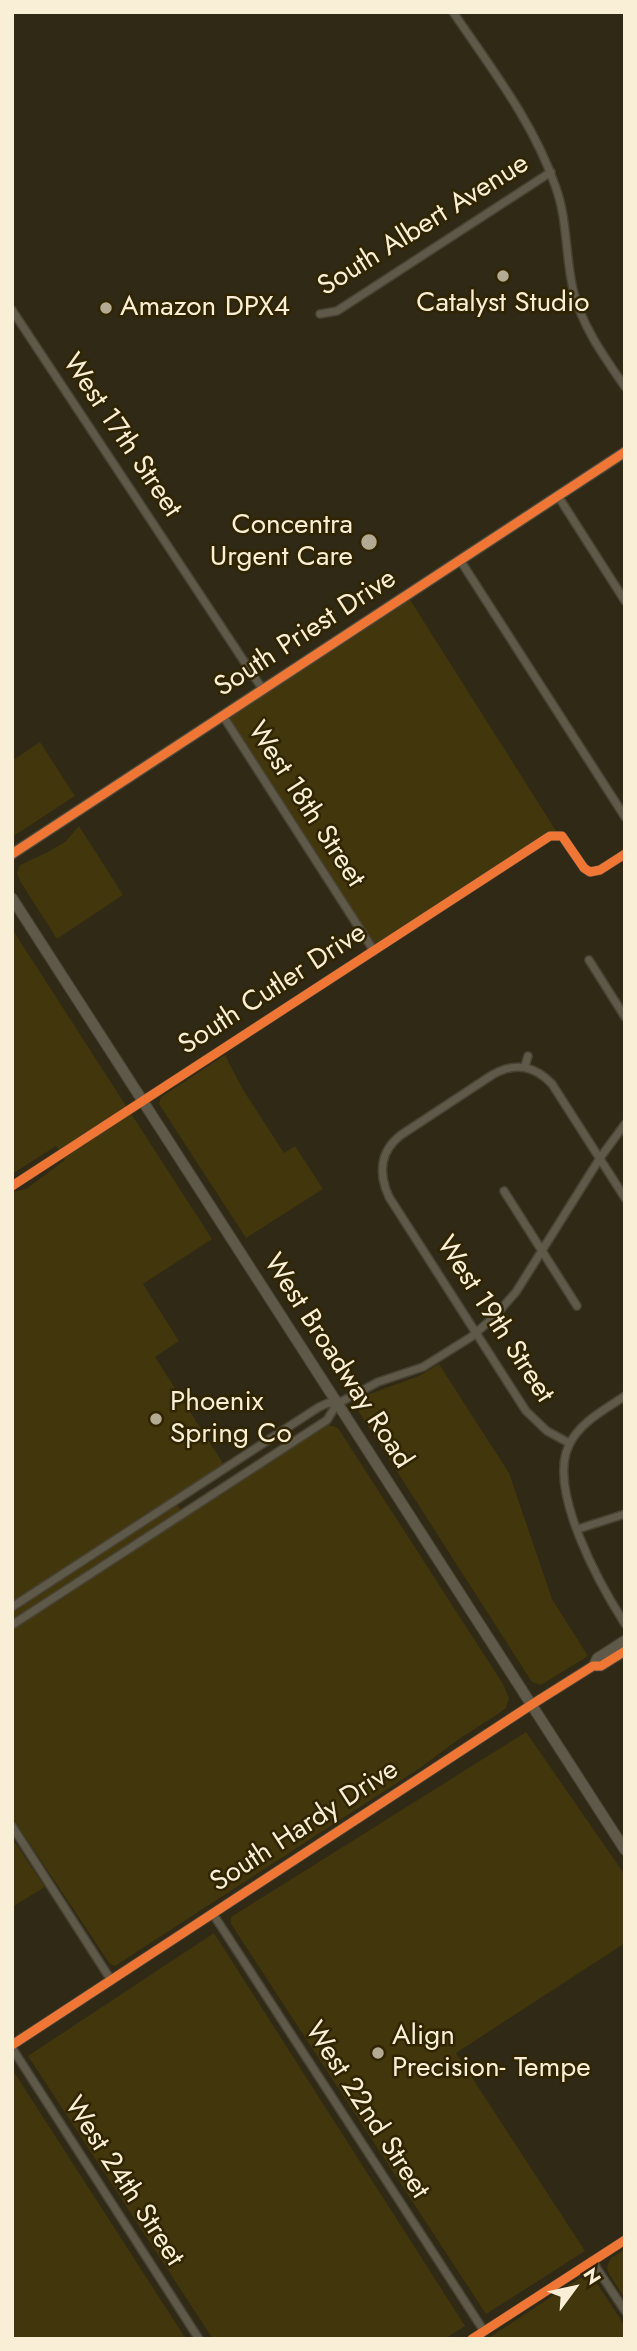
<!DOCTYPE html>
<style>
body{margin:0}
#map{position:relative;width:637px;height:2351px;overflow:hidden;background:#2f2915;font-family:Jost,sans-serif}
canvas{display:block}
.frame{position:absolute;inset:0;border:14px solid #f8efd6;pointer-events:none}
.north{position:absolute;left:539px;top:2253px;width:70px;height:70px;-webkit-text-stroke:5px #302500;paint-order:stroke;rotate:57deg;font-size:19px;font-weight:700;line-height:28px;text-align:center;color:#f8efd6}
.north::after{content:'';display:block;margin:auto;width:24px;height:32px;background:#f8efd6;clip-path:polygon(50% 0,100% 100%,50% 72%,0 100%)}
</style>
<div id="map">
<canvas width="637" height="2351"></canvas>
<div class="frame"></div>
<div class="north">N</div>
</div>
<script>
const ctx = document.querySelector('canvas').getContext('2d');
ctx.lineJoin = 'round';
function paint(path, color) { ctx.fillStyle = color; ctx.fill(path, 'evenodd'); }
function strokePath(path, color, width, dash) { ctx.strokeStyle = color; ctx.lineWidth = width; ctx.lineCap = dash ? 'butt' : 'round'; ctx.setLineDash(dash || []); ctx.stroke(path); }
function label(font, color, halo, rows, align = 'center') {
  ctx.font = font + ' Jost,sans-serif'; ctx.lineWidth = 5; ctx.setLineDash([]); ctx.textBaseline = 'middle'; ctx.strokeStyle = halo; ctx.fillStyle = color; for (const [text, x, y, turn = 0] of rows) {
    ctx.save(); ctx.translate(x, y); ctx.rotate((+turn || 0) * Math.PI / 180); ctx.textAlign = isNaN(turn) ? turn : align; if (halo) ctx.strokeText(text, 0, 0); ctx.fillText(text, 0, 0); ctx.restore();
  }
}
paint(new Path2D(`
 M407 595 558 834 374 951 223 716Z
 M40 742 75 796 12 837V761Z
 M79 826 123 895 57 939 20 881 17 873 20 865 48 852 66 841Z
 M14 932 212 1239 143 1284 179 1341 155 1357 224 1465 173 1499 186 1517 324 1426 329 1425 338 1428 503 1684 509 1698 506 1708 501 1712 459 1739 420 1768 115 1966 110 1964 12 1817V1192L26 1189 65 1160 56 1146 12 1174Z
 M225 1055 242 1088 284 1153 295 1146 323 1189 246 1238 159 1104 161 1097Z
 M439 1364 509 1473 552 1599 588 1656 541 1685 532 1682 355 1406 361 1397 419 1376Z
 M526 1732 625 1875V1943L456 2053 585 2251 486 2314 231 1924V1917Z
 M12 1838 45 1887 12 1907Z
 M214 1933 465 2326 445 2339H213L28 2056Z
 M12 2069 186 2339H12Z
 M625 2249V2299L608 2272 607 2267 611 2258Z
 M586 2276 594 2279 625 2326V2339H487L580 2278Z`), '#42360c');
const minor = new Path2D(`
 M453 12C491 68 534 123 556 188 568 221 565 259 574 293 583 328 605 358 625 387
 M12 310 263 690
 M320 314 337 311 551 172
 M558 496 625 601
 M460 560 625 817
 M223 716 374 951
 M589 960 625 1017
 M525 1066 528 1056
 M12 1186 550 836H562L584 868 590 872 600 870 625 854
 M504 1191 577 1306
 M625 1396C604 1410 580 1422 569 1445 547 1490 600 1585 625 1624
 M337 1404 378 1382 423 1367 471 1337 493 1318 516 1292 600 1158 625 1124
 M569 1443 547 1431 526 1411 389 1197C378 1173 380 1151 401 1135L492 1075C515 1062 534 1065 552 1084L625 1198
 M578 1529 625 1514
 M12 1607 319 1407 328 1403 337 1404
 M12 1625 327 1420 337 1404
 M12 1826 111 1980
 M213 1914 484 2331
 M12 2048 199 2339
 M592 2261 625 2311
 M472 2339 625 2240`);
const tertiary = new Path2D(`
 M593 1666 597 1658 625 1640
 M12 2045 531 1705 593 1666H601L625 1651`);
const secondary = new Path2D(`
 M12 854 625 452
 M12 898 625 1850`);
strokePath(minor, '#484234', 10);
strokePath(tertiary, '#484234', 11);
strokePath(secondary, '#484234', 12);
strokePath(minor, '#5f5949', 7);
strokePath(tertiary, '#5f5949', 9);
strokePath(secondary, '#5f5949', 10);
strokePath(new Path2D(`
 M12 854 625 452
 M12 1186 550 836H562L584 868 590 872 600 870 625 854
 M12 2045 531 1705 593 1666H601L625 1651
 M472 2339 625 2240`), '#f07635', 9);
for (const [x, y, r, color] of [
 [503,276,7,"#b2aa92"],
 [106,308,7,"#b2aa92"],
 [369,542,9,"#b2aa92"],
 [156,1419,7,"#b2aa92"],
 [378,2053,7,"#b2aa92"]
]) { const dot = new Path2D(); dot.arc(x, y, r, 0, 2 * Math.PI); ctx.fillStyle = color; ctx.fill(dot); strokePath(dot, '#302500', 2.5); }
label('28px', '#f8efd6', '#302500', [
 ["South Albert Avenue",424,226,-32],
 ["West 17th Street",121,436,56],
 ["South Priest Drive",306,634,-33],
 ["West 18th Street",305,805,57],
 ["South Cutler Drive",273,990,-33],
 ["West 19th Street",494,1320,57],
 ["West Broadway Road",337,1362,57],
 ["South Hardy Drive",305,1827,-33],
 ["West 22nd Street",366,2111,57],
 ["West 24th Street",123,2182,57]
]);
label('28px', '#f8efd6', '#302500', [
 ["Catalyst Studio",503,304,"center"],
 ["Amazon DPX4",120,308],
 ["Concentra",353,526,"right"],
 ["Urgent Care",353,558,"right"],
 ["Phoenix",170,1403],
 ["Spring Co",170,1435],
 ["Align",392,2037],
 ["Precision- Tempe",392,2069]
], 'left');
</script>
